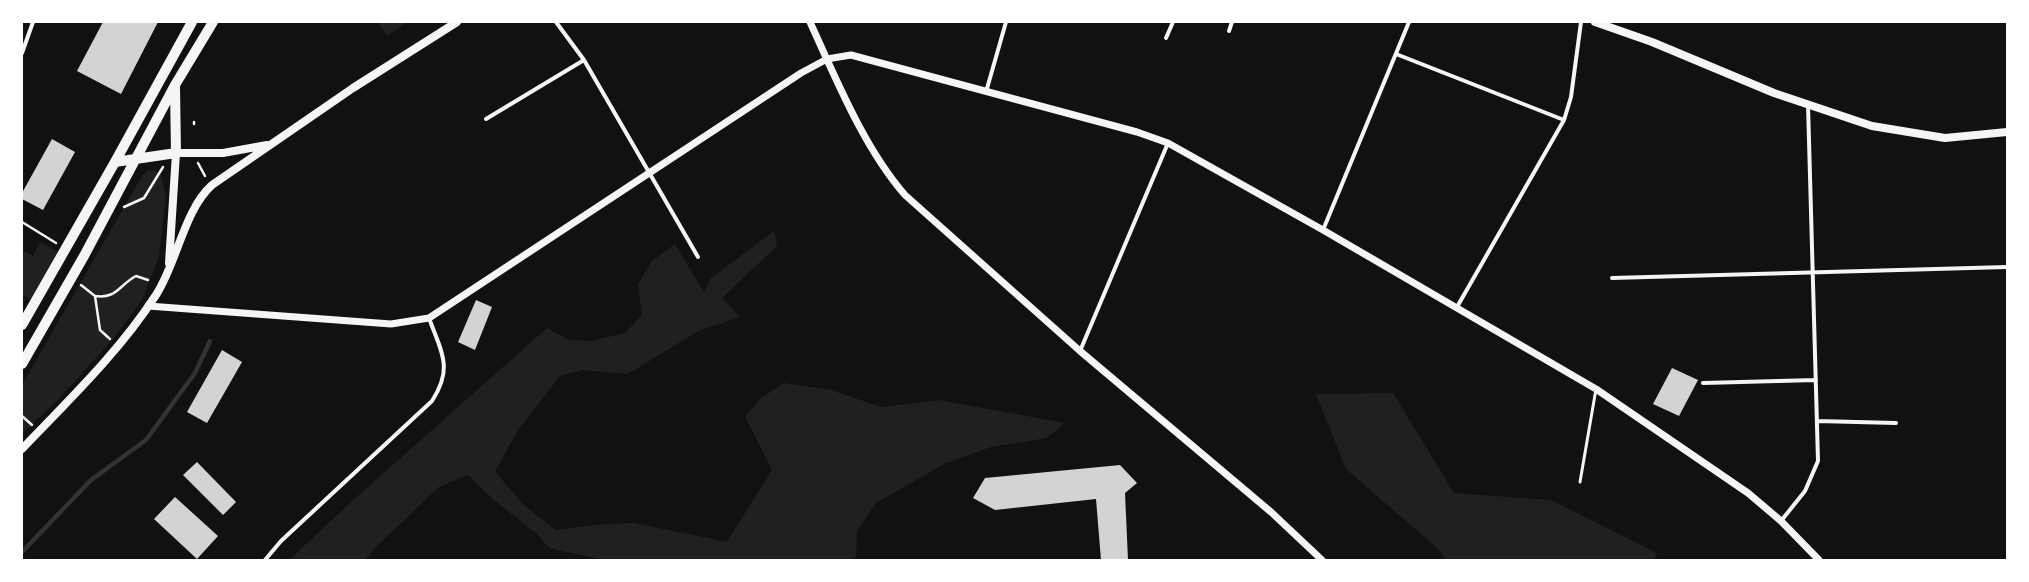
<!DOCTYPE html>
<style>
body{margin:0}
#map{position:relative;width:2029px;height:582px;overflow:hidden;background:#111;font-family:Manrope,sans-serif}
canvas{display:block}
.frame{position:absolute;inset:0;border:23px solid #fff;pointer-events:none}
</style>
<div id="map">
<canvas width="2029" height="582"></canvas>
<div class="frame"></div>
</div>
<script>
const ctx = document.querySelector('canvas').getContext('2d');
ctx.lineJoin = 'round';
function paint(path, color) { ctx.fillStyle = color; ctx.fill(path, 'evenodd'); }
function strokePath(path, color, width, dash) { ctx.strokeStyle = color; ctx.lineWidth = width; ctx.lineCap = dash ? 'butt' : 'round'; ctx.setLineDash(dash || []); ctx.stroke(path); }
paint(new Path2D(`
 M378 22H407L387 36Z
 M148 170H154L161 175 166 197 159 256 142 300 114 338 58 400 22 434V385L142 176Z
 M774 231 777 246 722 298 740 317 700 330 628 374 582 370 560 376 518 430 495 472 525 506 556 530 593 525 634 523 727 542 772 470 745 417 761 398 784 383 831 390 881 407 939 400 1065 423 1047 438 991 447 946 463 876 503 857 531 856 557 850 560H604L549 548 537 534 494 500 468 475 439 487 377 546 365 560H289L352 501 547 328 569 340 591 341 625 333 642 315 638 284 652 261 675 244 704 292 710 279Z
 M40 242 58 252 33 301 24 296 22 300V249L33 256Z
 M1393 393 1454 493 1551 500 1657 553 1654 560H1446L1437 548 1346 469 1316 394Z`), '#202020');
strokePath(new Path2D(`
 M22 552 91 480 146 440 195 373 210 341`), '#333', 4.5);
paint(new Path2D(`
 M103 22H158L121 94 77 71Z
 M52 139 75 152 43 210 22 199V193Z
 M476 300 492 307 475 350 458 342Z
 M222 350 242 362 207 423 187 412Z
 M1672 368 1698 380 1679 416 1653 404Z
 M197 462 236 502 223 515 183 475Z
 M1120 465 1137 483 1125 493 1128 560H1101L1096 499 995 510 973 498 985 478Z
 M175 497 218 536 197 559 154 519Z`), '#d3d3d3');
strokePath(new Path2D(`
 M194 124V122
 M198 163 205 176
 M124 207 144 198 163 167
 M22 222 56 243
 M81 285 95 296 100 330 110 339
 M95 296C117 299 119 285 136 276L148 280
 M22 416 32 425`), '#f5f5f5', 2.5);
strokePath(new Path2D(`
 M1580 482 1596 389`), '#f5f5f5', 3);
strokePath(new Path2D(`
 M556 22 584 60 698 257
 M1229 31 1232 22
 M1166 38 1173 22
 M22 53 33 22
 M1396 54 1564 120
 M986 92 1006 22
 M486 119 584 60
 M1323 230 1409 22
 M1612 278 2007 267
 M1457 307 1564 120 1571 97 1581 22
 M1080 351 1168 143
 M1703 383 1816 380
 M1817 421 1896 423
 M1781 521 1805 491 1818 461 1808 105
 M265 560 281 541 432 401C454 367 441 352 429 318`), '#f5f5f5', 4);
strokePath(new Path2D(`
 M810 22C836 79 864 148 905 195L1080 351 1271 512 1322 560
 M148 306 391 324 429 318 801 73 827 59 851 55 1137 132 1168 143 1323 230 1596 389 1748 493 1781 521 1819 560`), '#f5f5f5', 7);
strokePath(new Path2D(`
 M1595 22 1652 42 1774 93 1872 126 1945 138 2007 132
 M169 263 176 153H223L267 145
 M22 449C69 400 119 352 156 295 177 263 184 210 212 185L353 88 457 22`), '#f5f5f5', 8);
strokePath(new Path2D(`
 M115 162 176 153 175 87
 M22 325 115 162 192 22
 M22 364 84 256 175 85 213 22`), '#f5f5f5', 10);
</script>
